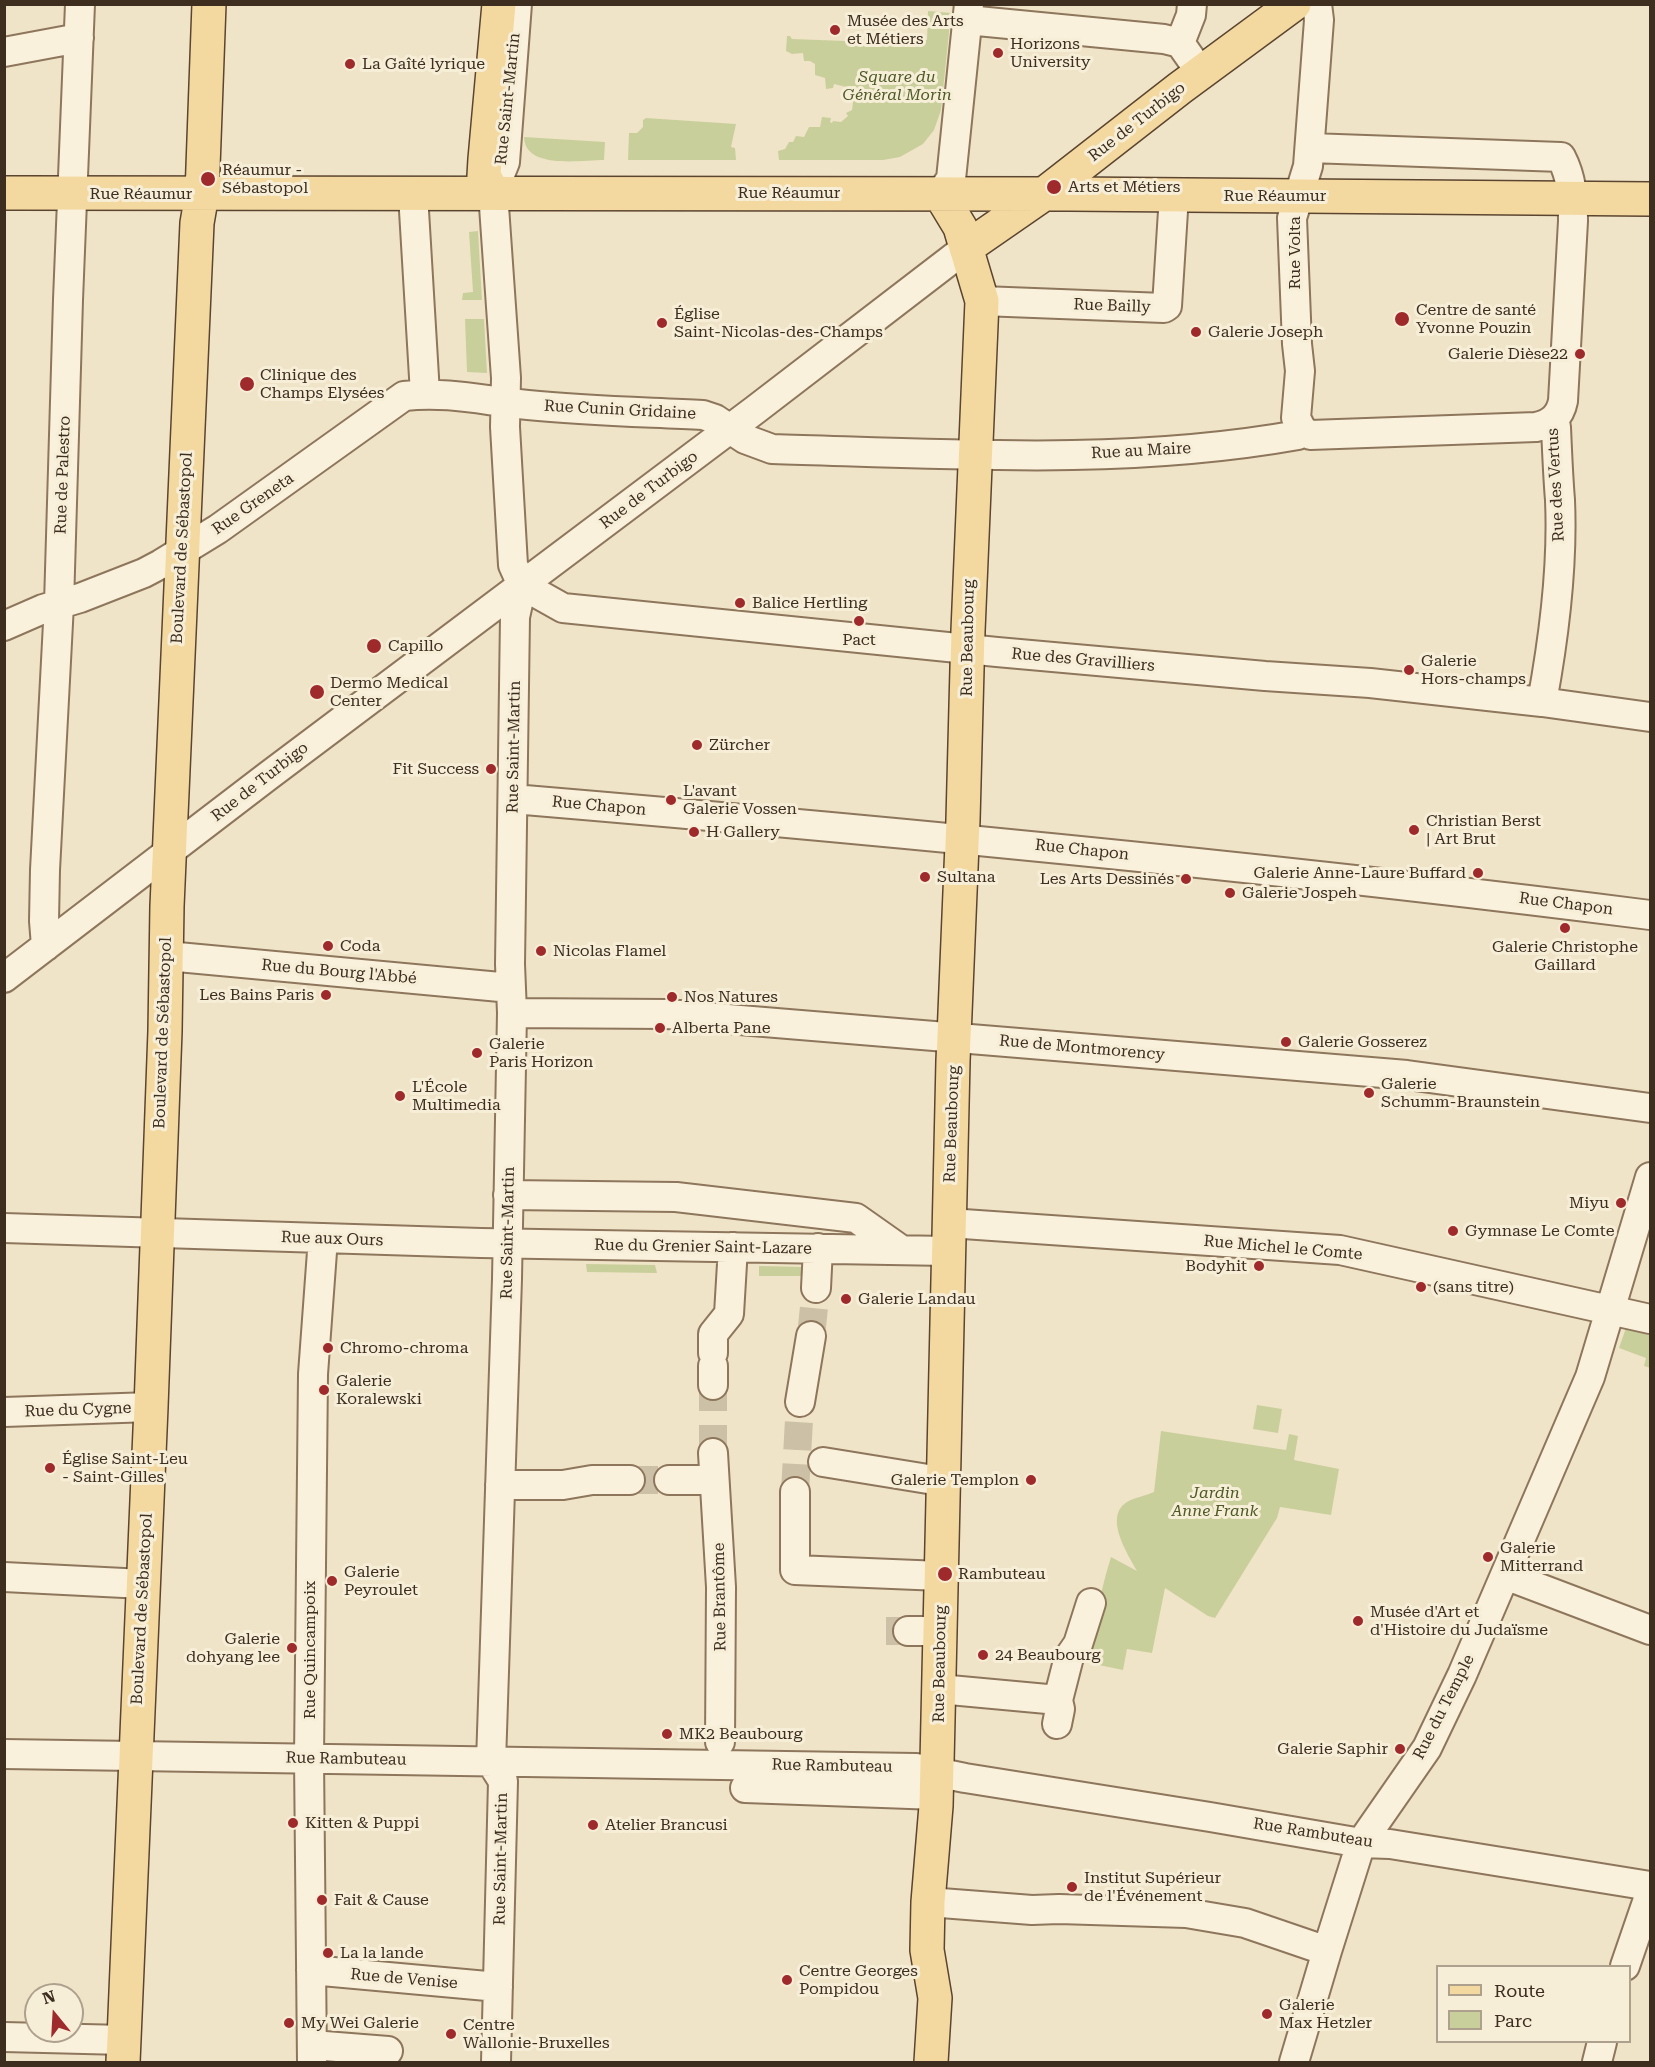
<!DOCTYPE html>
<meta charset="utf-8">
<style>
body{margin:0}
#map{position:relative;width:1655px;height:2067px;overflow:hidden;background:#f0e4c8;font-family:"Roboto Serif",serif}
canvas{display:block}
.frame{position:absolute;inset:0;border:6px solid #3d2e20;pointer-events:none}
.legend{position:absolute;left:1436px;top:1965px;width:195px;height:78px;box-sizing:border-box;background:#f7eed8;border:2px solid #ada18e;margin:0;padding:8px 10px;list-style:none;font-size:18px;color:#3d2e20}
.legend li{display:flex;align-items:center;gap:12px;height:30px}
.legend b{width:30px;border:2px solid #ada18e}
.north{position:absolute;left:24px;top:1983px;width:60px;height:60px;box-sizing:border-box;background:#f7eed8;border:2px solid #ada18e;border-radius:50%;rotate:342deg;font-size:16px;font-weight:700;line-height:24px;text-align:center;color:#3d2e20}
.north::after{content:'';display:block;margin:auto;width:21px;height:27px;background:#9e2a2b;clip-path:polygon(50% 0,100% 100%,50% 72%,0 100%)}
</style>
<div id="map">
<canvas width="1655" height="2067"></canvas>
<div class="frame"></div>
<ul class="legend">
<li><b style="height:8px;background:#f3d9a0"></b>Route</li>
<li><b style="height:16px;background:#c9cf9b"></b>Parc</li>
</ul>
<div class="north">N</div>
</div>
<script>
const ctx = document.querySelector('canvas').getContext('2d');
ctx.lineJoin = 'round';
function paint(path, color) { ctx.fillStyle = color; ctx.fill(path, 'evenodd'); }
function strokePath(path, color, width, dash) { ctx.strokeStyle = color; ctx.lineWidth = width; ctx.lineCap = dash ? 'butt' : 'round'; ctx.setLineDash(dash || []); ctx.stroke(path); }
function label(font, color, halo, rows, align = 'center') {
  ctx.font = font + ' "Roboto Serif",serif'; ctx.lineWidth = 6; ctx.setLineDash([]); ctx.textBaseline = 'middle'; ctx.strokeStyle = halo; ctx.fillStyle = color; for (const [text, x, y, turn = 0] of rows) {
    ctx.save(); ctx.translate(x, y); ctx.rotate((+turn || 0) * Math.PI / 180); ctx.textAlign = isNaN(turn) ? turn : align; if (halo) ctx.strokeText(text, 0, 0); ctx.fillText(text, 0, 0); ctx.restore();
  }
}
paint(new Path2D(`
 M928 11 951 13 941 110 934 130 923 144 900 157 883 160H779L778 151 785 149 789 142H793L796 136 804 137 809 127H820L822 117 831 118 830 122 832 123 833 121 841 122 848 116 846 113 852 110 853 102 847 96 850 95 846 87 834 84 833 88 826 89 825 78 815 75V64L810 61H804L803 53 792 54 786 51 787 36H790L792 39 873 42 874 40H927Z
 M646 118 736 124 731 147 735 148 736 160H628L629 133H637L643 127V120Z
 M524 137 605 142 604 160C581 160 525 170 524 137Z
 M478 231 482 300H462L463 293 473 292 469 232Z
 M465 319H484L487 373 467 372Z
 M586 1264 655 1265 657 1273 587 1272Z
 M759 1266 805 1267V1276H759Z
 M1627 1325 1650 1331V1368L1644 1366 1646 1358 1619 1348Z
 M1257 1405 1282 1409 1278 1433 1253 1429Z
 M1161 1431 1286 1450 1289 1434 1298 1436 1294 1460 1339 1469 1331 1515 1280 1507 1277 1518 1215 1618 1208 1616 1165 1588 1152 1653 1127 1649 1123 1670 1089 1663 1084 1661 1106 1574 1111 1557 1137 1571C1128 1554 1103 1517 1127 1502 1135 1497 1146 1496 1154 1492Z`), '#c9cf9b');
strokePath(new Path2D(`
 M811 1336 816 1288
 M713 1453V1385
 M630 1480H669
 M795 1492 800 1402
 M886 1631H908`), '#ccc0a6', 28, [28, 14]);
const minor = new Path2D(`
 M967 20 1164 39 1180 43 1201 73
 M1180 43 1191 15 1192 4
 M4 52 79 38
 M1310 148 1561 157C1572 178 1573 198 1573 221L1563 401C1560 416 1551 424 1536 427L1310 435 1302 430 1296 418 1300 371 1297 344 1292 218 1308 166 1319 20 1317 4
 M413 194 425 394
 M940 194 951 179 969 4
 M982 301 1164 308 1167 306 1174 195
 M522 585 563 608 997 652 1265 676 1370 683 1542 702 1650 717
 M4 626 43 609 80 598 144 573 161 564 218 529 404 396C449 391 485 401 528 405 586 411 645 412 703 415L715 419 745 439 772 449C947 454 1125 466 1298 435L1302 430
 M1542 702C1554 637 1563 567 1560 500 1558 476 1557 451 1556 427L1552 421
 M513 799C893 831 1272 867 1650 915
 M46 946 44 921 45 870 59 604 68 300 80 4
 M167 956 511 988
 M4 978 268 776 755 410 966 248
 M512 1013 667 1014 1407 1075 1650 1108
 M508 1195 676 1197 856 1218 900 1249
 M949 1223 1340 1250 1650 1319
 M4 1228 481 1243 948 1251
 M816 1288 818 1248
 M713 1353V1334L729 1314 733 1247
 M713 1366V1385
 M800 1402 811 1336
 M4 1412 151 1407
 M713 1453 721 1587 720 1742
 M823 1462 934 1480 943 1479
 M669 1480H714
 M500 1485H563L592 1480H630
 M795 1492V1570L941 1576
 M1505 1575 1650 1630
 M4 1577 144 1584
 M908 1631H940
 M939 1689 1058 1700 1069 1657 1078 1644 1091 1603
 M1057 1724 1060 1709 1058 1700
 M4 1754 916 1768 965 1778 1210 1817 1361 1843 1390 1844 1650 1886
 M745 1788 937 1795
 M928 1902 1032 1910 1059 1909 1186 1913 1245 1923 1327 1951
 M1625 1966 1647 1902 1650 1886
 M311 1970 498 1987
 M4 2037 124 2040
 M312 2045 388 2051
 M312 2062 309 1758 313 1374 323 1238
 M496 2062 503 1781 491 1762 507 1279 512 1013 510 964 515 617 522 585 513 565 505 427 506 378 493 192 505 162 517 4
 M1294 2062 1327 1951 1361 1843 1427 1748 1462 1675 1590 1377 1650 1177
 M1597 2062 1602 2042`);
const major = new Path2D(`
 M493 192 484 176 485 159 499 4
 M4 193 1069 194 1650 199
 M966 248 1044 194 1180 88 1294 4
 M123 2062 151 1407 165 1031 167 906 197 223 202 194 209 4
 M931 2062 935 1998 927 1950 928 1902 936 1806 953 1061 963 820 968 631 982 301 960 227 940 194`);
strokePath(minor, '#8d765c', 32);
strokePath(major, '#5b4430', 36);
strokePath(minor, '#faf1dc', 28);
strokePath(major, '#f3d9a0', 33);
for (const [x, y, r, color] of [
 [835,30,6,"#9e2a2b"],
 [998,53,6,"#9e2a2b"],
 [350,64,6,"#9e2a2b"],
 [208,179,8,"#9e2a2b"],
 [1054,187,8,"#9e2a2b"],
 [1402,319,8,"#9e2a2b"],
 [662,323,6,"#9e2a2b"],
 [1196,332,6,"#9e2a2b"],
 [1580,354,6,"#9e2a2b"],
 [247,384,8,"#9e2a2b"],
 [740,603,6,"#9e2a2b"],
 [859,621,6,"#9e2a2b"],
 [374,646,8,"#9e2a2b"],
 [1409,670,6,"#9e2a2b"],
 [317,692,8,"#9e2a2b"],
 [697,745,6,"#9e2a2b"],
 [491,769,6,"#9e2a2b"],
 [671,800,6,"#9e2a2b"],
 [1414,830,6,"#9e2a2b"],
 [694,832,6,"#9e2a2b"],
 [1478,873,6,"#9e2a2b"],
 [925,877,6,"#9e2a2b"],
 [1186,879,6,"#9e2a2b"],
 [1230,893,6,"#9e2a2b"],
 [1565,928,6,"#9e2a2b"],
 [328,946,6,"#9e2a2b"],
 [541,951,6,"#9e2a2b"],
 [326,995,6,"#9e2a2b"],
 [672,997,6,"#9e2a2b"],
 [660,1028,6,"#9e2a2b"],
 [1286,1042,6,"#9e2a2b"],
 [477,1053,6,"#9e2a2b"],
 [1369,1093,6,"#9e2a2b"],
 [400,1096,6,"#9e2a2b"],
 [1621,1203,6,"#9e2a2b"],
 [1453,1231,6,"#9e2a2b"],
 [1259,1266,6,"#9e2a2b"],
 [1421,1287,6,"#9e2a2b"],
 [846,1299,6,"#9e2a2b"],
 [328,1348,6,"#9e2a2b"],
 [324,1390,6,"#9e2a2b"],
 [50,1468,6,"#9e2a2b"],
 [1031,1480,6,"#9e2a2b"],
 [1488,1557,6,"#9e2a2b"],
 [945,1574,8,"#9e2a2b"],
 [332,1581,6,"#9e2a2b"],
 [1358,1621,6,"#9e2a2b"],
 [292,1648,6,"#9e2a2b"],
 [983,1655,6,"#9e2a2b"],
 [667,1734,6,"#9e2a2b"],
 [1400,1749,6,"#9e2a2b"],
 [293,1823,6,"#9e2a2b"],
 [593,1825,6,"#9e2a2b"],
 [1072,1887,6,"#9e2a2b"],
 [322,1900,6,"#9e2a2b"],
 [328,1953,6,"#9e2a2b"],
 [787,1980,6,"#9e2a2b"],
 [1267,2014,6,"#9e2a2b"],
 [289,2023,6,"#9e2a2b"],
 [451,2034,6,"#9e2a2b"]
]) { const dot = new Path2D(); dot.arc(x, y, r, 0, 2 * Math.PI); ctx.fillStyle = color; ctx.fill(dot); strokePath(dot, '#f7eed8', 2); }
label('16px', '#3d2e20', '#f7eed8', [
 ["Musée des Arts",847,21],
 ["et Métiers",847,39],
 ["Horizons",1010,44],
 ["University",1010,62],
 ["La Gaîté lyrique",362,64],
 ["Réaumur -",222,170],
 ["Sébastopol",222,188],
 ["Arts et Métiers",1068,187],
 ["Centre de santé",1416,310],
 ["Yvonne Pouzin",1416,328],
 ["Église",674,314],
 ["Saint-Nicolas-des-Champs",674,332],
 ["Galerie Joseph",1208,332],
 ["Galerie Dièse22",1568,354,"right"],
 ["Clinique des",260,375],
 ["Champs Elysées",260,393],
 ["Balice Hertling",752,603],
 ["Pact",859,640,"center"],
 ["Capillo",388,646],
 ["Galerie",1421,661],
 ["Hors-champs",1421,679],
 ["Dermo Medical",330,683],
 ["Center",330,701],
 ["Zürcher",709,745],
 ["Fit Success",479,769,"right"],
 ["L'avant",683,791],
 ["Galerie Vossen",683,809],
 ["Christian Berst",1426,821],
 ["| Art Brut",1426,839],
 ["H Gallery",706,832],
 ["Galerie Anne-Laure Buffard",1466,873,"right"],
 ["Sultana",937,877],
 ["Les Arts Dessinés",1174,879,"right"],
 ["Galerie Jospeh",1242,893],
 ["Coda",340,946],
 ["Galerie Christophe",1565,947,"center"],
 ["Gaillard",1565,965,"center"],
 ["Nicolas Flamel",553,951],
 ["Les Bains Paris",314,995,"right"],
 ["Nos Natures",684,997],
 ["Alberta Pane",672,1028],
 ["Galerie Gosserez",1298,1042],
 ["Galerie",489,1044],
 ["Paris Horizon",489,1062],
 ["Galerie",1381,1084],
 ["Schumm-Braunstein",1381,1102],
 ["L'École",412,1087],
 ["Multimedia",412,1105],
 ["Miyu",1609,1203,"right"],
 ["Gymnase Le Comte",1465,1231],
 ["Bodyhit",1247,1266,"right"],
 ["(sans titre)",1433,1287],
 ["Galerie Landau",858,1299],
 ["Chromo-chroma",340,1348],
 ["Galerie",336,1381],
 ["Koralewski",336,1399],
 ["Église Saint-Leu",62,1459],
 ["- Saint-Gilles",62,1477],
 ["Galerie Templon",1019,1480,"right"],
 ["Galerie",1500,1548],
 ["Mitterrand",1500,1566],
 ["Galerie",344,1572],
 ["Peyroulet",344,1590],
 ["Rambuteau",958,1574],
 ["Musée d'Art et",1370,1612],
 ["d'Histoire du Judaïsme",1370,1630],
 ["Galerie",280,1639,"right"],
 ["dohyang lee",280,1657,"right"],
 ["24 Beaubourg",995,1655],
 ["MK2 Beaubourg",679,1734],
 ["Galerie Saphir",1388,1749,"right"],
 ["Kitten & Puppi",305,1823],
 ["Atelier Brancusi",605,1825],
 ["Institut Supérieur",1084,1878],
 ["de l'Événement",1084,1896],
 ["Fait & Cause",334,1900],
 ["La la lande",340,1953],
 ["Centre Georges",799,1971],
 ["Pompidou",799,1989],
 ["Galerie",1279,2005],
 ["Max Hetzler",1279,2023],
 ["My Wei Galerie",301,2023],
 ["Centre",463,2025],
 ["Wallonie-Bruxelles",463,2043]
], 'left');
label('italic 16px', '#4d5a26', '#f7eed8', [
 ["Square du",897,77],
 ["Général Morin",897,95],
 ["Jardin",1215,1493],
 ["Anne Frank",1215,1511]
]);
label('16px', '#3d2e20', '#f7eed8', [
 ["Rue Saint-Martin",508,99,-84],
 ["Rue de Turbigo",1137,122,-38],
 ["Rue Réaumur",789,193],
 ["Rue Réaumur",141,194],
 ["Rue Réaumur",1275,196],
 ["Rue Volta",1295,253,-90],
 ["Rue Bailly",1112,306,2],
 ["Rue Cunin Gridaine",620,410,3],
 ["Rue au Maire",1141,451,-3],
 ["Rue de Palestro",63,475,-88],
 ["Rue des Vertus",1556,485,-93],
 ["Rue de Turbigo",649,490,-37],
 ["Rue Greneta",253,504,-35],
 ["Boulevard de Sébastopol",182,548,-87],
 ["Rue Beaubourg",968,638,-89],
 ["Rue des Gravilliers",1083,660,5],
 ["Rue Saint-Martin",514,747,-89],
 ["Rue de Turbigo",260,782,-38],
 ["Rue Chapon",599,806,5],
 ["Rue Chapon",1082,850,6],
 ["Rue Chapon",1566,904,7],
 ["Rue du Bourg l'Abbé",339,972,5],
 ["Boulevard de Sébastopol",163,1033,-88],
 ["Rue de Montmorency",1082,1048,5],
 ["Rue Beaubourg",952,1124,-88],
 ["Rue Saint-Martin",508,1233,-89],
 ["Rue aux Ours",332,1239,2],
 ["Rue du Grenier Saint-Lazare",703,1247,1],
 ["Rue Michel le Comte",1283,1248,5],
 ["Rue du Cygne",78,1410,-2],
 ["Rue Brantôme",720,1597,-91],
 ["Boulevard de Sébastopol",142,1609,-87],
 ["Rue Quincampoix",310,1650,-90],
 ["Rue Beaubourg",940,1664,-89],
 ["Rue du Temple",1444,1707,-63],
 ["Rue Rambuteau",346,1759,1],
 ["Rue Rambuteau",832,1766,1],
 ["Rue Rambuteau",1313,1833,9],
 ["Rue Saint-Martin",501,1859,-89],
 ["Rue de Venise",404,1979,5]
]);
</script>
